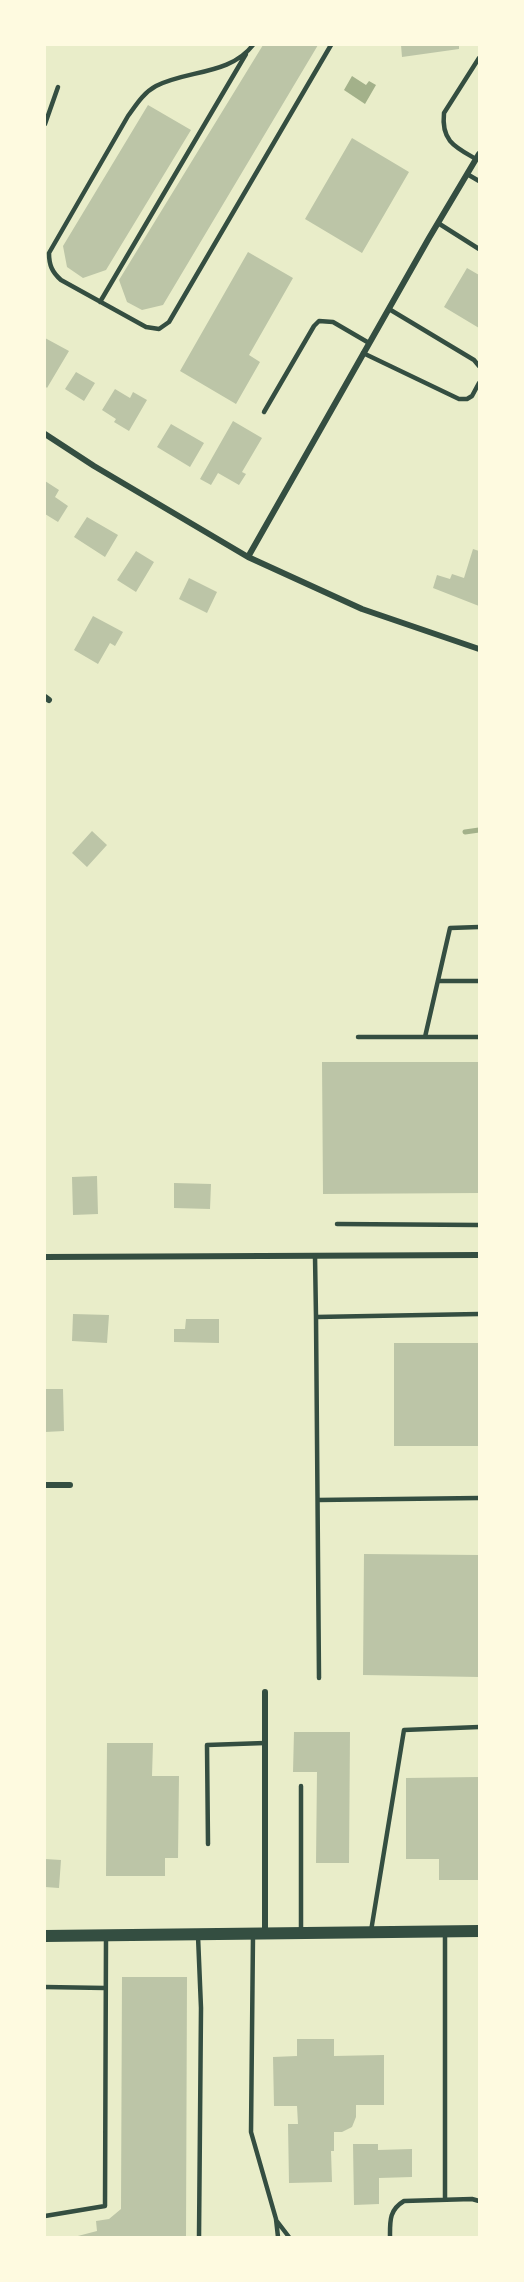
<!DOCTYPE html>
<style>
body{margin:0}
#map{position:relative;width:524px;height:2282px;overflow:hidden;background:#e9edc9;font-family:Figtree,sans-serif}
canvas{display:block}
.frame{position:absolute;inset:0;border:46px solid #fefae0;pointer-events:none}
</style>
<div id="map">
<canvas width="524" height="2282"></canvas>
<div class="frame"></div>
</div>
<script>
const ctx = document.querySelector('canvas').getContext('2d');
ctx.lineJoin = 'round';
function paint(path, color) { ctx.fillStyle = color; ctx.fill(path, 'evenodd'); }
function strokePath(path, color, width, dash) { ctx.strokeStyle = color; ctx.lineWidth = width; ctx.lineCap = dash ? 'butt' : 'round'; ctx.setLineDash(dash || []); ctx.stroke(path); }
paint(new Path2D(`
 M352 76 366 85 369 81 376 85 365 104 344 90Z`), '#a3b18a');
strokePath(new Path2D(`
 M465 832 479 830`), '#a3b18a', 5);
paint(new Path2D(`
 M263 45H318L163 305 142 310 127 302 119 280Z
 M401 45H459V49L402 57Z
 M148 105 191 130 106 270 83 278 67 267 63 246Z
 M352 138 409 172 362 253 305 219Z
 M248 252 293 278 249 355 260 362 236 404 180 371Z
 M467 268 479 275V328L444 307Z
 M45 338 69 351 47 388 45 386Z
 M76 372 95 383 84 401 65 389Z
 M115 389 130 398 133 392 147 400 129 431 114 422 116 419 102 410Z
 M233 421 262 438 242 472 246 474 239 485 218 473 211 485 200 479Z
 M171 424 204 443 190 467 157 447Z
 M45 481 59 490 55 497 68 506 58 522 45 514Z
 M87 517 118 535 105 557 74 537Z
 M473 549 479 551V606L433 588 437 575 450 579 452 574 464 578Z
 M136 551 154 562 136 592 117 580Z
 M189 578 217 592 207 613 179 599Z
 M93 616 123 632 115 646 110 643 98 664 74 650Z
 M92 831 107 845 87 867 72 853Z
 M322 1062H479V1193L323 1194Z
 M97 1176 98 1214 73 1215 72 1177Z
 M174 1183 211 1184 210 1209 174 1208Z
 M73 1314 109 1315 107 1343 72 1341Z
 M186 1319H219V1343L174 1342V1329H185Z
 M394 1343H479V1446H394Z
 M45 1389H63L64 1431 45 1432Z
 M364 1554 479 1555V1677L363 1675Z
 M294 1732H350L349 1863H316L317 1772H293Z
 M107 1743H153L152 1776H179L178 1858H165V1876H106Z
 M479 1777V1880H439V1859H406V1778Z
 M45 1859 61 1860 59 1888 45 1887Z
 M122 1977H187L186 2237H74L97 2231 96 2221 109 2219 121 2209Z
 M297 2039H334V2056L384 2055V2105H356V2117L352 2127 342 2132H334V2151H331L332 2182 289 2183 288 2124H298L297 2106H274L273 2057 297 2056Z
 M353 2144H378V2150L412 2149V2177L379 2178V2204L354 2205Z`), '#bcc5a7');
strokePath(new Path2D(`
 M253 45C230 75 187 70 156 86 143 93 136 105 128 116L49 253C49 265 52 272 61 280L146 327 159 329 169 322 331 45
 M45 124 58 87
 M476 159C455 147 441 141 444 113L479 58
 M467 174 479 181
 M438 223 479 249
 M100 302 246 54
 M389 309 474 360 479 366
 M363 353 459 399H467L472 396 479 383
 M264 412 314 326 319 321 333 322 369 343
 M438 981H479
 M358 1037H425L450 928 479 927
 M425 1037H479
 M337 1224 479 1225
 M315 1256 316 1317
 M318 1500 479 1498
 M319 1678 316 1317 479 1314
 M208 1844 207 1745 265 1743
 M371 1931 404 1730 479 1727
 M301 1932V1786
 M253 1935 251 2132 276 2219 278 2237
 M198 1936 201 2008 199 2237
 M45 1987 105 1988
 M445 2199V1932
 M45 2216 105 2206 106 1937
 M276 2220 289 2237
 M390 2237C390 2221 389 2210 404 2201L472 2199 479 2201`), '#344e41', 4.5);
strokePath(new Path2D(`
 M45 434 94 466 248 557 362 609 479 649
 M248 557 429 238 479 154
 M45 697 49 700
 M45 1257 479 1255
 M45 1485H70
 M265 1932V1692`), '#344e41', 6);
strokePath(new Path2D(`
 M45 1936 479 1931`), '#344e41', 12);
</script>
